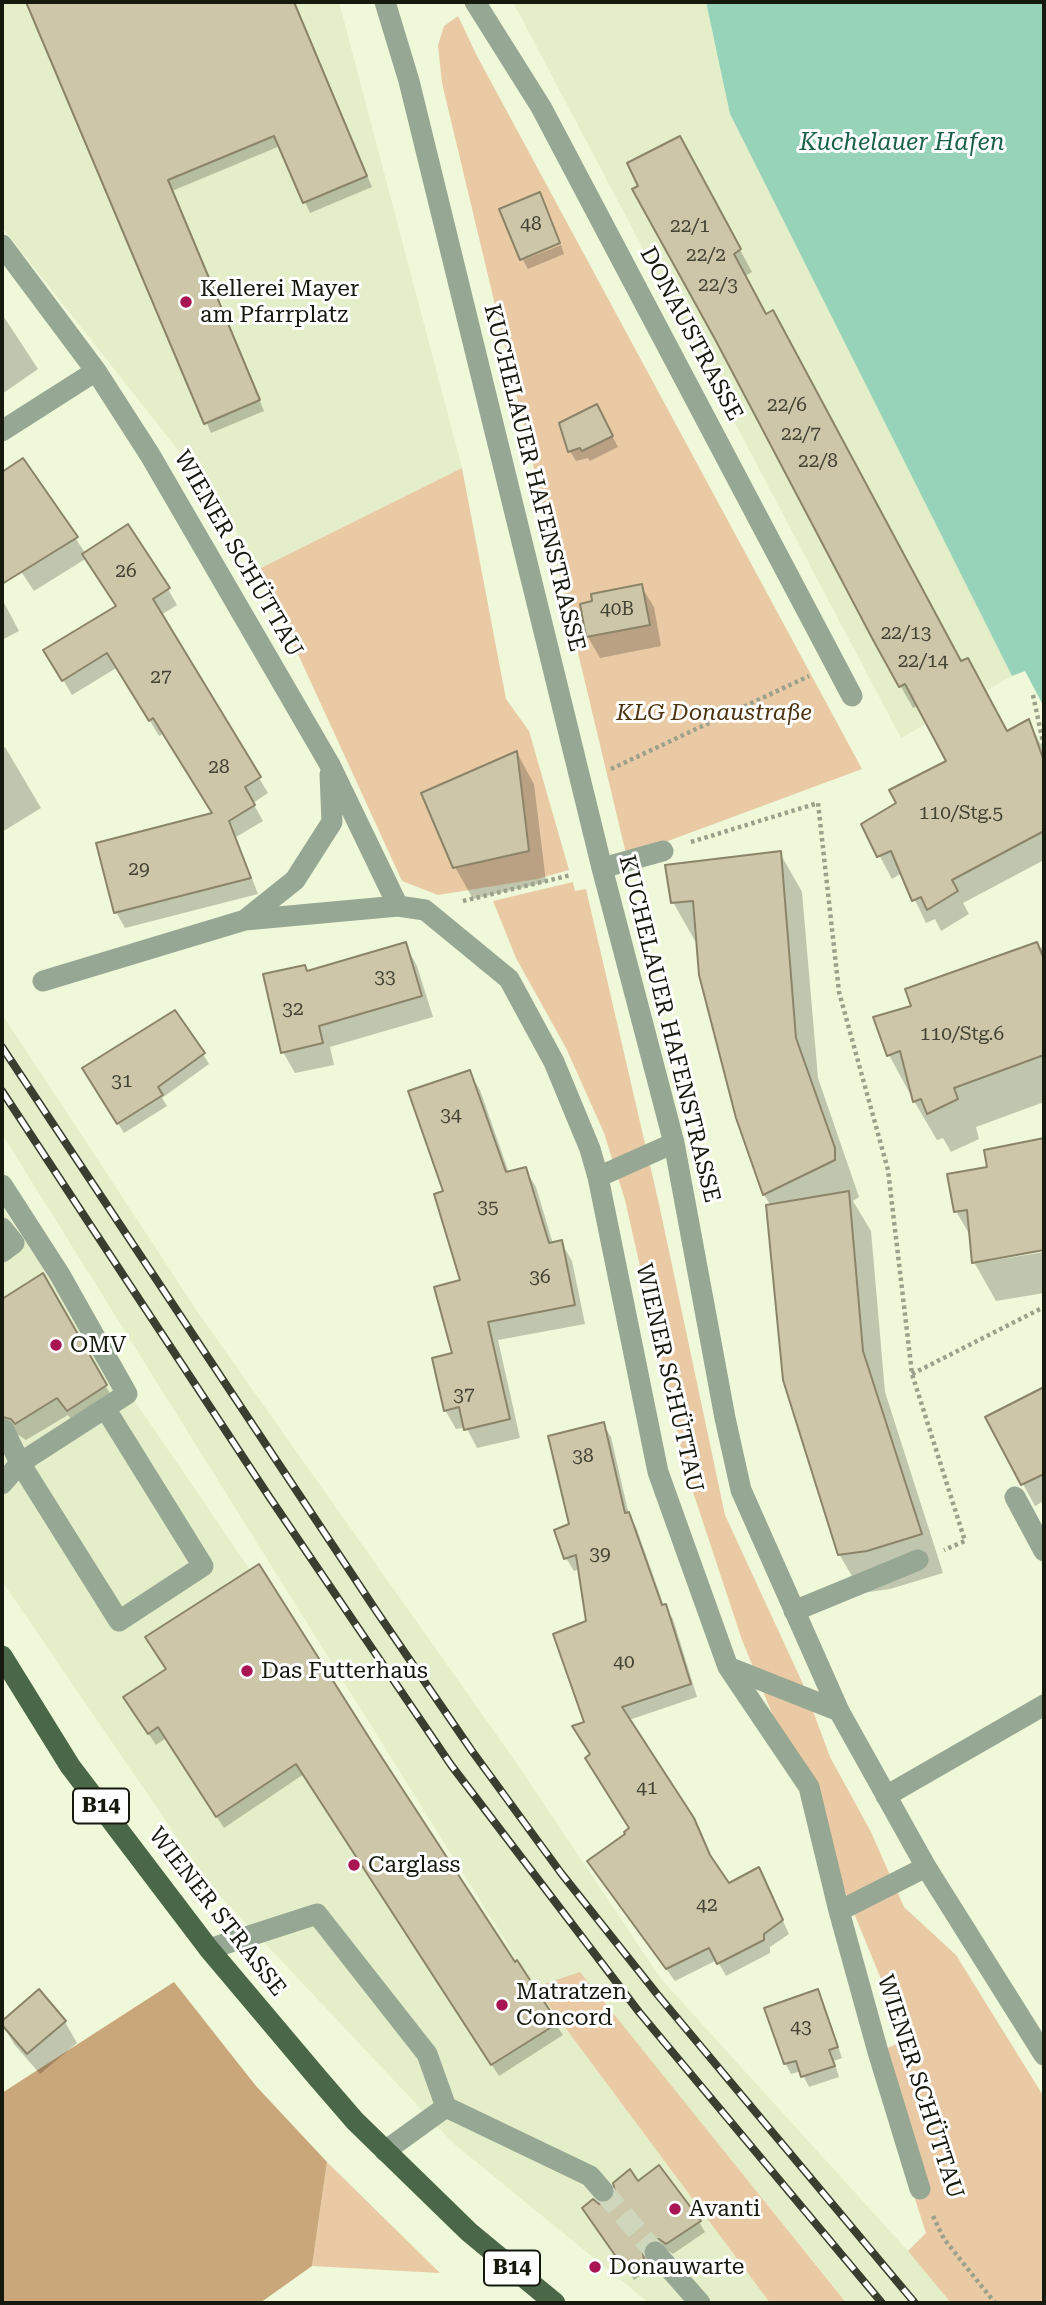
<!DOCTYPE html>
<meta charset="utf-8">
<style>
body{margin:0}
#map{position:relative;width:1046px;height:2305px;overflow:hidden;background:#eff8d9;font-family:"Roboto Serif",serif}
canvas{display:block}
.frame{position:absolute;inset:0;border:4px solid #16190e;pointer-events:none}
</style>
<div id="map">
<canvas width="1046" height="2305"></canvas>
<div class="frame"></div>
</div>
<script>
const ctx = document.querySelector('canvas').getContext('2d');
ctx.lineJoin = 'round';
function paint(path, color) { ctx.fillStyle = color; ctx.fill(path, 'evenodd'); }
function strokePath(path, color, width, dash) { ctx.strokeStyle = color; ctx.lineWidth = width; ctx.lineCap = dash ? 'butt' : 'round'; ctx.setLineDash(dash || []); ctx.stroke(path); }
function label(font, color, halo, rows, align = 'center') {
  ctx.font = font + ' "Roboto Serif",serif'; ctx.lineWidth = 6; ctx.setLineDash([]); ctx.textBaseline = 'middle'; ctx.strokeStyle = halo; ctx.fillStyle = color; for (const [text, x, y, turn = 0] of rows) {
    ctx.save(); ctx.translate(x, y); ctx.rotate((+turn || 0) * Math.PI / 180); ctx.textAlign = isNaN(turn) ? turn : align; if (halo) ctx.strokeText(text, 0, 0); ctx.fillText(text, 0, 0); ctx.restore();
  }
}
paint(new Path2D(`
 M2 2H339L462 468 259 569 212 493 2 227Z
 M513 2H706L730 114 1012 676 901 738Z
 M2 1014 199 1314 513 1758 662 1980 908 2251 951 2303H847L580 1973 535 1987 770 2303H649L453 2143 209 1884 2 1581V1207L521 1966 2 1134Z`), '#e4eec8');
paint(new Path2D(`
 M458 16 477 56 862 769 641 851 627 858 442 83 438 45 444 26Z
 M462 468 506 699 529 731 569 870 537 879 438 895 402 881 259 569Z
 M573 882 575 891 586 889 659 1204 725 1515 803 1684 830 1757 871 1832 904 1907 956 1955 1044 2097V2303H951L908 2251 926 2233 869 2056 906 2040 742 1640 687 1474 625 1200 604 1133 566 1048 516 958 493 901Z
 M580 1972 844 2300 847 2303H770L535 1987Z
 M327 2162 440 2273 312 2266Z`), '#e9caa4');
paint(new Path2D(`
 M174 1982 256 2086 327 2162 312 2266 260 2303H2V2093Z`), '#caa77a');
paint(new Path2D(`
 M706 2H1044V707L1025 671 1012 676 730 114Z`), '#97d3b9');
paint(new Path2D(`
 M28 2H294L372 187 310 213 280 146 172 191 264 411 211 433Z
 M692 161 752 272 745 276 961 663 1006 733 1029 721 1044 751V860L963 903 969 914 941 931 935 919 926 923 902 873 892 879 863 825 898 803 948 762 918 706 913 708 873 637 635 190Z
 M561 245 564 254 528 269 523 260Z
 M2 314 38 369 2 394Z
 M602 417 618 447 590 461 588 458 576 461 570 451Z
 M23 460 86 554 168 589 177 605 161 615 268 793 253 803 263 821 236 837 258 894 125 928 116 912 214 814 164 733 159 736 118 667 72 695 46 651 118 607 87 558 34 591 2 543V474Z
 M641 586 654 607 661 646 600 658 588 637Z
 M2 599 19 631 2 640Z
 M5 747 41 808 2 832V749Z
 M517 753 534 784 546 882 473 899 455 867Z
 M780 853 802 892 818 1078 859 1197 853 1201 871 1231 885 1392 943 1573 890 1589 862 1593 839 1554 771 1206 764 1195 738 1117 698 941H695L673 902Z
 M405 944 417 966 433 1017 330 1047 334 1065 295 1073 283 1052 308 973Z
 M1044 946V1102L976 1127 979 1139 951 1152 943 1138 937 1140 914 1101 889 1055 875 1019 914 1007Z
 M203 1054 209 1064 162 1098 167 1106 124 1133 90 1079Z
 M469 1072 480 1090 509 1173 525 1169 536 1187 553 1244 561 1242 572 1261 585 1324 498 1340 520 1438 477 1448 466 1427 456 1429 445 1410 454 1354 462 1282 445 1192Z
 M1044 1140V1248L989 1258V1261L1044 1252V1293L996 1301 974 1262 972 1239 956 1211 989 1169 986 1151Z
 M43 1276 116 1404 78 1428 68 1415 26 1440 17 1434 2 1445V1301Z
 M1044 1388V1501L1035 1506 987 1418Z
 M603 1424 611 1437 629 1515 636 1527 664 1606H665L673 1619 697 1697 629 1720 693 1819 714 1864 729 1886 759 1870 789 1934 770 1947V1953L726 1976 717 1960 675 1981 597 1874 631 1828 592 1755 586 1723 588 1622 580 1569 574 1571 566 1558 571 1526Z
 M258 1567 514 1964 563 2035 499 2076 304 1774 224 1828 166 1738 156 1745 132 1709Z
 M817 1992 823 2002 842 2058 834 2061 839 2077 809 2087 801 2071 791 2074 785 2063Z
 M65 2022 77 2043 40 2074 14 2044 2 2023Z
 M638 2184 699 2222 705 2232 673 2254 666 2249 653 2252 647 2260 649 2270 634 2280 590 2219 599 2205 612 2203Z`), '#0003');
const building = new Path2D(`
 M26 2H294L367 176 303 203 274 136 168 180 260 400 204 424Z
 M680 136 741 249 734 254 766 314 773 310 961 661 968 658 1007 731 1029 719 1044 761V831L952 880 958 891 927 910 921 897 912 901 891 851 877 857 861 824 896 803 889 790 946 761 905 684 899 687 872 638 716 341 632 189 638 186 627 163Z
 M540 192 560 243 520 260 499 209Z
 M597 404 613 436 582 451 580 448 568 452 559 423Z
 M23 458 78 537 2 584V472Z
 M128 524 170 588 153 599 261 777 245 787 255 805 229 821 251 878 114 913 96 843 212 813 153 718 149 721 107 653 62 681 43 650 116 606 82 554Z
 M642 584 650 625 586 637 580 604 592 601 591 594Z
 M517 751 529 851 453 868 421 793Z
 M781 851 796 1038 835 1148V1160L763 1195 736 1118 699 975 693 901 671 903 665 865Z
 M406 942 422 996 319 1026 323 1043 281 1053 263 974 305 965 307 971Z
 M1037 942 1044 959V1055L954 1088 958 1099 927 1114 921 1099 913 1102 900 1051 887 1056 873 1017 911 1006 905 989Z
 M175 1010 205 1053 158 1087 163 1095 117 1124 82 1068Z
 M470 1070 506 1172 526 1167 549 1243 562 1240 575 1305 488 1322 510 1419 464 1430 459 1407 444 1411 432 1358 452 1353 434 1287 460 1280 434 1194 443 1191 408 1091Z
 M1044 1138V1250L972 1263 967 1210 954 1212 947 1174 987 1167 984 1150Z
 M849 1191 863 1351 922 1534 867 1551 838 1555 783 1380 766 1205Z
 M43 1273 107 1385 67 1411 57 1398 15 1424 11 1419 2 1417V1299Z
 M1044 1387V1474L1021 1485 985 1417Z
 M604 1422 625 1513 629 1512 662 1605 666 1604 691 1684 622 1707 694 1818 710 1855 729 1883 759 1867 783 1920 764 1934V1940L717 1964 709 1948 666 1969 587 1861 625 1834 624 1832 629 1828 585 1758 590 1754 572 1726 584 1722 553 1634 586 1621 576 1555 564 1559 554 1530 569 1524 548 1436Z
 M259 1564 375 1747 515 1962 517 1960 558 2023 491 2065 296 1764 216 1817 158 1727 148 1734 123 1697 166 1669 145 1637Z
 M39 1989 66 2021 27 2054 2 2025V2021Z
 M818 1989 838 2047 829 2050 835 2066 801 2077 796 2061 784 2064 764 2008Z
 M659 2165 701 2221 666 2244 659 2239 647 2242 642 2248 644 2259 626 2271 582 2208 593 2199 599 2204 611 2201 616 2195 613 2183 630 2169 638 2181Z`);
paint(building, '#cdc6a8');
strokePath(building, '#8b8469', 2);
strokePath(new Path2D(`
 M603 2191 655 2252`), '#ced7bb', 21, [21, 10]);
strokePath(new Path2D(`
 M1033 695 1044 747
 M611 769 809 676
 M691 842 818 803 839 992 888 1170 912 1374 965 1541 944 1550
 M463 901 571 875
 M912 1374 1044 1307
 M933 2216 944 2239 995 2303`), '#9ba18a', 4.5, [3.5, 3.5]);
strokePath(new Path2D(`
 M385 2 409 81 602 868 674 1143 725 1418 741 1490 839 1711 926 1867 1044 2055
 M475 2 541 107 852 696
 M2 245 96 371 150 455 330 765 398 906 425 910 509 979 554 1062 590 1149 598 1177 658 1472 728 1667 809 1787 839 1911 878 2052 920 2189
 M2 431 96 371
 M602 868 663 851
 M245 920 295 880 332 822 330 774
 M43 981 245 920 398 906
 M598 1177 674 1143
 M2 1185 60 1275 127 1394 20 1463 2 1484
 M2 1228 14 1243 2 1252
 M4 1430 20 1463 119 1621 203 1566 105 1408
 M1015 1497 1044 1551
 M794 1611 918 1560
 M728 1667 839 1711
 M886 1796 1044 1705
 M839 1911 926 1867
 M209 1949 317 1914 427 2054 446 2107 590 2176 603 2191
 M385 2151 446 2107
 M655 2252 700 2303`), '#96a794', 21);
strokePath(new Path2D(`
 M2 1656 70 1766 209 1949 317 2077 355 2121 469 2232 555 2303`), '#4a6847', 21);
const rail = new Path2D(`
 M2 1047 377 1612 472 1751 561 1873 657 1994 915 2303
 M2 1091 268 1495 451 1765 639 2012 882 2303`);
strokePath(rail, '#3a3e30', 8);
strokePath(rail, '#fff', 5, [16]);
for (const [x, y, r, color] of [
 [186,302,7,"#a71652"],
 [56,1345,7,"#a71652"],
 [247,1671,7,"#a71652"],
 [354,1865,7,"#a71652"],
 [502,2005,7,"#a71652"],
 [675,2209,7,"#a71652"],
 [595,2267,7,"#a71652"]
]) { const dot = new Path2D(); dot.arc(x, y, r, 0, 2 * Math.PI); ctx.fillStyle = color; ctx.fill(dot); strokePath(dot, '#fff', 2.5); }
label('19px', '#444434', null, [
 ["48",531,224],
 ["22/1",690,226],
 ["22/2",706,255],
 ["22/3",718,285],
 ["22/6",787,405],
 ["22/7",801,434],
 ["22/8",818,461],
 ["26",126,571],
 ["40B",617,609],
 ["22/13",906,633],
 ["22/14",923,661],
 ["27",161,677],
 ["28",219,767],
 ["110/Stg.5",961,813],
 ["29",139,869],
 ["33",385,977],
 ["32",293,1009],
 ["110/Stg.6",962,1034],
 ["31",122,1081],
 ["34",451,1115],
 ["35",488,1207],
 ["36",540,1277],
 ["37",464,1395],
 ["38",583,1456],
 ["39",600,1554],
 ["40",624,1662],
 ["41",647,1788],
 ["42",707,1905],
 ["43",801,2027]
]);
for (const [x, y, w] of [
 [101,1806,56],
 [512,2268,56]
]) { const box = new Path2D(); box.roundRect(x - w / 2, y - 17.5, w, 35, 5); ctx.fillStyle = '#fff'; ctx.fill(box); strokePath(box, '#16190e', 2); }
label('bold 21px', '#16190e', null, [
 ["B14",101,1806],
 ["B14",512,2268]
]);
label('23px', '#16190e', '#fff', [
 ["Kellerei Mayer",200,289],
 ["am Pfarrplatz",200,315],
 ["OMV",70,1345],
 ["Das Futterhaus",261,1671],
 ["Carglass",368,1865],
 ["Matratzen",516,1992],
 ["Concord",516,2018],
 ["Avanti",689,2209],
 ["Donauwarte",609,2267]
], 'left');
label('23px', '#16190e', '#fff', [
 ["DONAUSTRASSE",691,334,62],
 ["KUCHELAUER HAFENSTRASSE",534,478,76],
 ["WIENER SCHÜTTAU",238,554,60],
 ["KUCHELAUER HAFENSTRASSE",669,1029,76],
 ["WIENER SCHÜTTAU",669,1378,77],
 ["WIENER STRASSE",217,1912,52],
 ["WIENER SCHÜTTAU",920,2087,72]
]);
label('italic 23px', '#4d3410', '#fff', [
 ["KLG Donaustraße",714,713]
]);
label('italic 24px', '#196249', '#fff', [
 ["Kuchelauer Hafen",902,143]
]);
</script>
